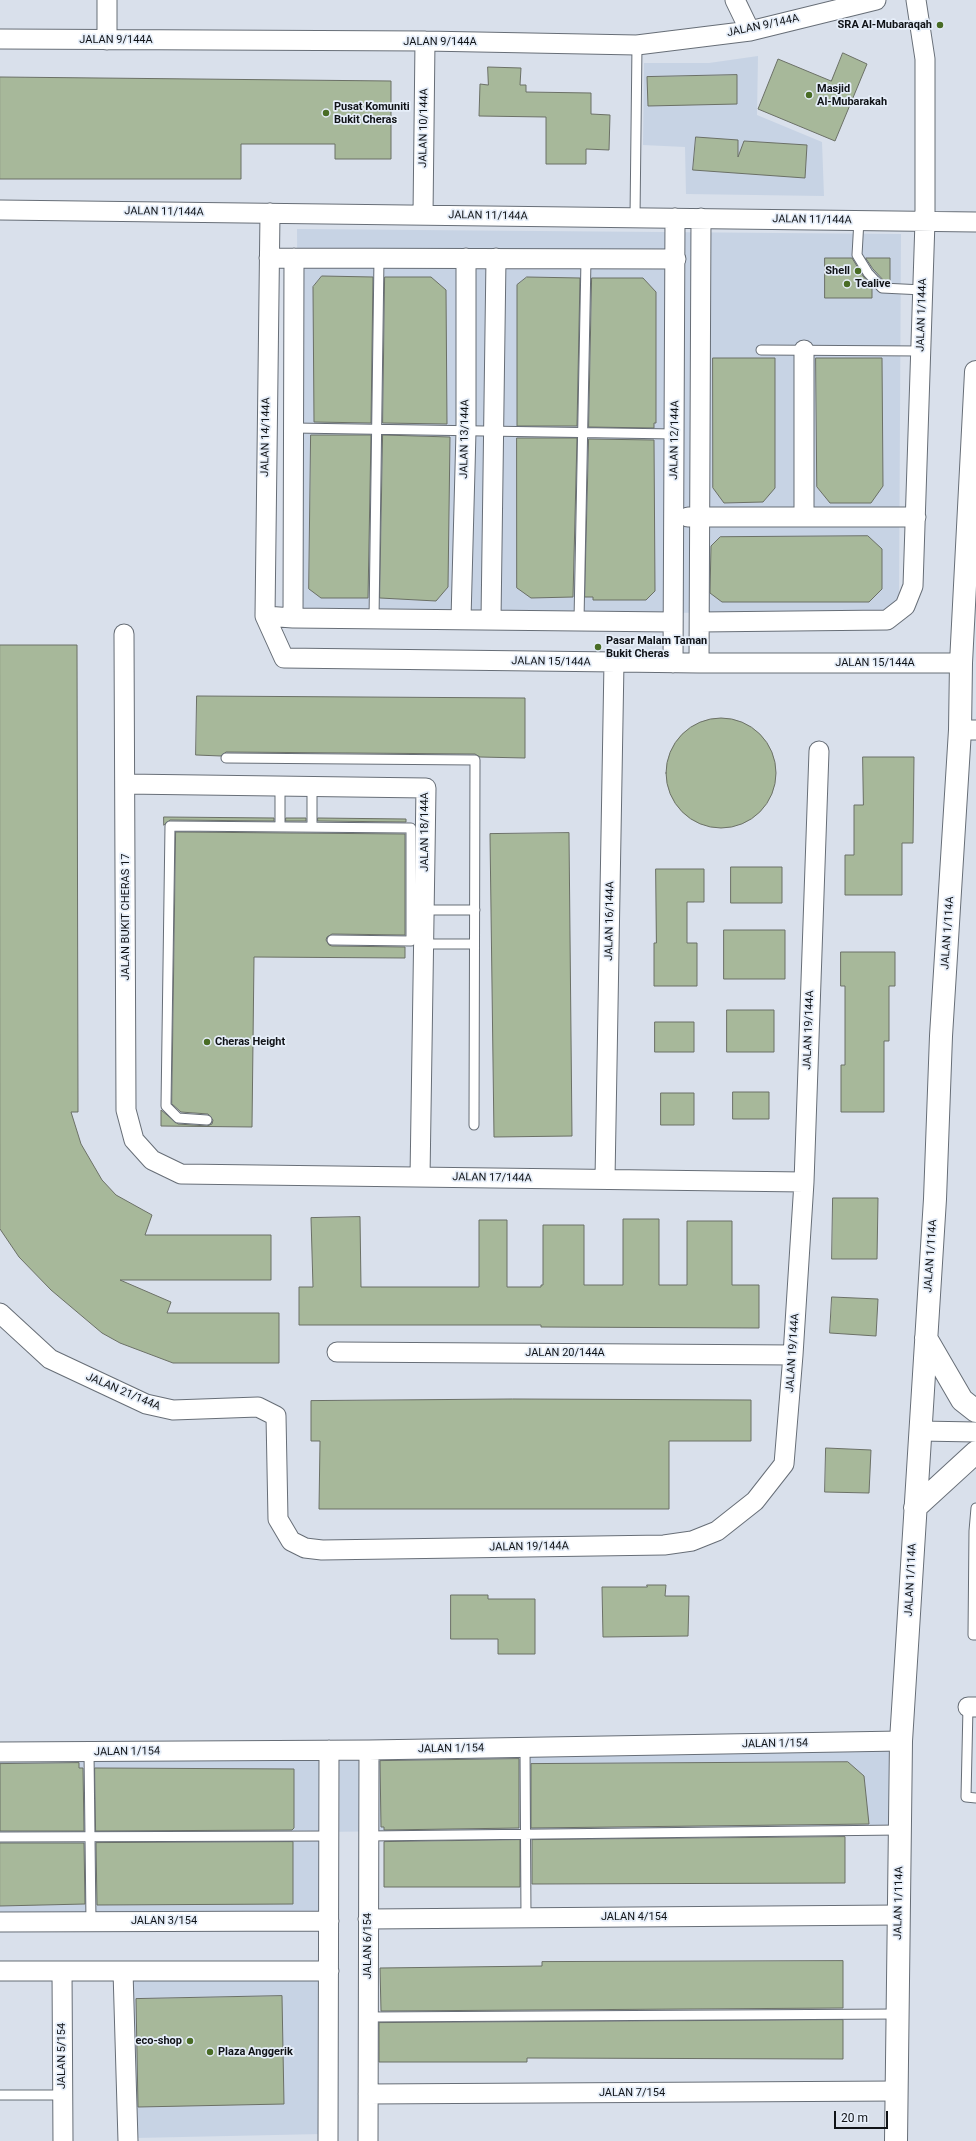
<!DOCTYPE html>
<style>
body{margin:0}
#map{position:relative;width:976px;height:2141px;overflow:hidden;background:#d9e0eb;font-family:Roboto,sans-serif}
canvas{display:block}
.scale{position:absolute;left:834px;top:2111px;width:54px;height:18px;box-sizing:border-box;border:2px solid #101317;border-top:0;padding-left:5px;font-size:12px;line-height:14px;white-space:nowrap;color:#101317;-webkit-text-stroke:3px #e6eef9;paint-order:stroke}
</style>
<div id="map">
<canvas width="976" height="2141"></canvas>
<div class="scale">20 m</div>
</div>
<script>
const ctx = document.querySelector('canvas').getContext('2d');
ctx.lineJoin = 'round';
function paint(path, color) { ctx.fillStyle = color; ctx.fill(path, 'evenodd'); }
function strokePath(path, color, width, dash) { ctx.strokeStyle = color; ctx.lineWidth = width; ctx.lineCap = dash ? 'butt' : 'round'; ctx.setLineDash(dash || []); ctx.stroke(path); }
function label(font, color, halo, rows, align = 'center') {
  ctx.font = font + ' Roboto,sans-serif'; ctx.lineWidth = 3.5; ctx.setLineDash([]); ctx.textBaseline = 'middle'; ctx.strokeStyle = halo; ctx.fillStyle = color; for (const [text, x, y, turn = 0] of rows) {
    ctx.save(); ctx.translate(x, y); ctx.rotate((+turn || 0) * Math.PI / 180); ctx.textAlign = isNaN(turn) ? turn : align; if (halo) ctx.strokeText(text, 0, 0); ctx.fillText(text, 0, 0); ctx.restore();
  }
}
paint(new Path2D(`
 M758 56 757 115 822 142 824 196 686 194 685 147 643 145 644 63H709Z
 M297 229 901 234 899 600 884 612 624 613 300 611Z
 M889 1749V1825L321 1832 323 1917H0V1757Z
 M132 1978H322V2134L135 2138Z`), '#c7d3e4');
const building = new Path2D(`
 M843 53 867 64 835 141 758 109 778 59 831 81Z
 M488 67 521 68 520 85H526V92L591 93V114L610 115 609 150 586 149V164H546V117L479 116 480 84 488 85Z
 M737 75V104L648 106 647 77Z
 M0 77 391 81V159H335V144H241V179H0Z
 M696 137 738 140V157L744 141 807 145 805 178 693 170Z
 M825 258H852L863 276 872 286V298H825Z
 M866 258H890V282H885L873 269Z
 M322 276 373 277 371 423 314 422 313 287Z
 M385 277H431L446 290 447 424 383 423Z
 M527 277 580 278 577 426H517V285Z
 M592 278H643L656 292V423H654V428L589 427Z
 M713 358H775V488L763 502 724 503 713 488Z
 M816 358H882L883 486 871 503H830L817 487Z
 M311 435H371L368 598H321L309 589Z
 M383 435 450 437 448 587 436 601 380 598Z
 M517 438H577L573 597 531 598 517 588Z
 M589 439 654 440 655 591 646 600H593V597H585Z
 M868 536 882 549V589L869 602H722L710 593 711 546 720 537Z
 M0 645H77L78 1112H71L81 1144 102 1180 116 1195 152 1215 145 1235H271V1280H120L171 1302 167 1313H279V1363H173L120 1343 102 1333 51 1290 19 1257 0 1229Z
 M197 696 525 698V758L480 757 475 754 226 752 221 756 196 755Z
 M666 773a55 55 0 1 1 110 0a55 55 0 1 1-110 0Z
 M863 757H914L913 843H902V895H845V855H854V805H863Z
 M164 817 274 818V821L170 820 164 825Z
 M286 818H306V821H286Z
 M318 818 406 819V822L318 821Z
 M176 832 405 834V935L332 934 327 937 326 940 329 945 332 946 405 947V958L254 957 252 1127 161 1126V1110L178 1124 207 1126 212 1124 213 1120 208 1114 181 1112 172 1104Z
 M569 833 572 1136 494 1137 490 834Z
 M731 867H782V903H731Z
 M656 869H704V902H687V943H697V986H654V943H656Z
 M724 930H785V979H724Z
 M841 952H895V986H889V1041H884V1112H841V1065H845V986H841Z
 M727 1010H774V1052H727Z
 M655 1022H694V1052H655Z
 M733 1092H769V1119H733Z
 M661 1093H694V1125H661Z
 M833 1198H878L877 1259H832Z
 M360 1217 361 1287H479V1220H507V1287H541V1285H543V1225H584V1285H623V1219H659V1285H687V1221H732V1285H759V1328L541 1327V1325H299V1287H313L311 1218Z
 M832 1297 878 1299 876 1336 830 1333Z
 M513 1399 751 1400V1441H669V1509H319L320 1441H311V1401Z
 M826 1448 871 1450 869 1493 825 1492Z
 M647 1585H666L665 1596H689L688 1636 603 1637 602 1587H647Z
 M451 1595H488V1599H535V1654H498V1639H451Z
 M519 1759V1828L384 1830V1827H381L380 1761Z
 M848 1762 864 1776 869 1824 531 1828V1764Z
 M79 1763V1768H83L84 1831H0V1764Z
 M95 1768 294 1769V1828L292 1830 96 1831Z
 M845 1837V1883L532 1884V1840Z
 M520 1840V1887H384V1842Z
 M293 1842V1904L97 1905 96 1843Z
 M0 1843H84L85 1904 0 1906Z
 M843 1961V2008L381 2011 380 1968 542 1966V1962Z
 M282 1996 284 2104 138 2107 136 1999Z
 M843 2020V2059L527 2058V2062H379V2023Z`);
paint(building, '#a7b89a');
strokePath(building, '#6b7066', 1);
const lane = new Path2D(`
 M635 217 637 45
 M859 220 857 255 868 273 882 288 923 290
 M761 350 921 351
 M294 428 675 434
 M374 619 379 258
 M579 620 586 259
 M226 758 475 760 474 1125
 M280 786V826
 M312 786V826
 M424 910H475
 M423 944H474
 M207 1120 178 1118 166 1106 170 826 411 828V941L332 940
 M976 1508 974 1531 973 1635H976
 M968 1707 966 1797 976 1798
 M525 1748 526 1918
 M89 1753 91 1922
 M368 1836 900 1830
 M0 1837 329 1836
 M368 2017 898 2014
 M0 2095H63`);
const street = new Path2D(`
 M735 0 750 31
 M0 39 425 41 637 45 750 31 876 0
 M107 40V0
 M0 210 976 222
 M270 213 265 616 284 658 699 663H961
 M423 215 425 41
 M269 258 676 259
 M804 350V517
 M688 517H916
 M265 616 293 618 673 622
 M293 618 294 258
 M461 619 466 431V258
 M491 619 496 258
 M700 622 887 620 905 606 913 586 925 221V59L916 0
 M124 634 126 1110 134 1140 152 1160 181 1174 804 1182
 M673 663 675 218
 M699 663 701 218
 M960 730H976
 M125 784 426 788 420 1177
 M605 1179 614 662
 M0 1313 50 1359 146 1404 173 1410 258 1407 276 1416 278 1519 291 1541 305 1548 322 1550 664 1545 692 1541 717 1531 755 1501 784 1464 793 1355 804 1182 819 751
 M337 1352 793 1355
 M920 1431 976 1432
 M968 1707H976
 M0 1752 369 1750 901 1741
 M368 1919 899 1915
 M0 1922 329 1921
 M0 1971H329
 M62 1971 63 2141
 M123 1971 128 2141
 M368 2094 897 2091
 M328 2141 329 1750
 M368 2141 369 1750`);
const secondary = new Path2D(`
 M926 1338 962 1400 976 1411
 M915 1508 976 1452
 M896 2141 901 1741 935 1199 941 1036 960 730 961 663 976 372`);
strokePath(lane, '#676e77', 11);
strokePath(street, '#676e77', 21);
strokePath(secondary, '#676e77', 24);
strokePath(lane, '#fff', 9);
strokePath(street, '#fff', 19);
strokePath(secondary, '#fff', 22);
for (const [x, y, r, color] of [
 [940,25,4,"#496c25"],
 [809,95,4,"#496c25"],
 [326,113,4,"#496c25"],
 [858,271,4,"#496c25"],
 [847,284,4,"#496c25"],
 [598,647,4,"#496c25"],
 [207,1042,4,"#496c25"],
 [190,2041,4,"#496c25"],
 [210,2052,4,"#496c25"]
]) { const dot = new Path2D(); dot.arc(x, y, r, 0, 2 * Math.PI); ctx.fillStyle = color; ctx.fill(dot); strokePath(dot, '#e6eef9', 1.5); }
label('bold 11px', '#101317', '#e6eef9', [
 ["SRA Al-Mubaraqah",932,25,"right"],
 ["Masjid",817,89],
 ["Al-Mubarakah",817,102],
 ["Pusat Komuniti",334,107],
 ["Bukit Cheras",334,120],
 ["Shell",850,271,"right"],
 ["Tealive",855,284],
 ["Pasar Malam Taman",606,641],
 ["Bukit Cheras",606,654],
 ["Cheras Height",215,1042],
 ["eco-shop",182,2041,"right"],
 ["Plaza Anggerik",218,2052]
], 'left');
label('11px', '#101317', '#e6eef9', [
 ["JALAN 9/144A",763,26,-12],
 ["JALAN 9/144A",116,40],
 ["JALAN 9/144A",440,42],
 ["JALAN 10/144A",424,128,-89],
 ["JALAN 11/144A",164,212,1],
 ["JALAN 11/144A",488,216,1],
 ["JALAN 11/144A",812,220,1],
 ["JALAN 1/144A",922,315,-88],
 ["JALAN 14/144A",266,437,-89],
 ["JALAN 13/144A",465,439,-89],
 ["JALAN 12/144A",675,440,-89],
 ["JALAN 15/144A",551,662,1],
 ["JALAN 15/144A",875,663],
 ["JALAN 18/144A",425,832,-90],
 ["JALAN BUKIT CHERAS 17",126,917,-90],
 ["JALAN 16/144A",610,921,-89],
 ["JALAN 1/114A",948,933,-86],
 ["JALAN 19/144A",809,1030,-88],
 ["JALAN 17/144A",492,1178,1],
 ["JALAN 1/114A",931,1256,-86],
 ["JALAN 20/144A",565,1353],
 ["JALAN 19/144A",793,1353,-86],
 ["JALAN 21/144A",123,1392,23],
 ["JALAN 19/144A",529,1547,-1],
 ["JALAN 1/114A",911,1580,-87],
 ["JALAN 1/154",775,1744,-1],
 ["JALAN 1/154",451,1749,-1],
 ["JALAN 1/154",127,1752,-1],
 ["JALAN 1/114A",899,1903,-89],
 ["JALAN 4/154",634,1917],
 ["JALAN 3/154",164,1921],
 ["JALAN 6/154",368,1946,-90],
 ["JALAN 5/154",62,2056,-90],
 ["JALAN 7/154",632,2093]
]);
</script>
